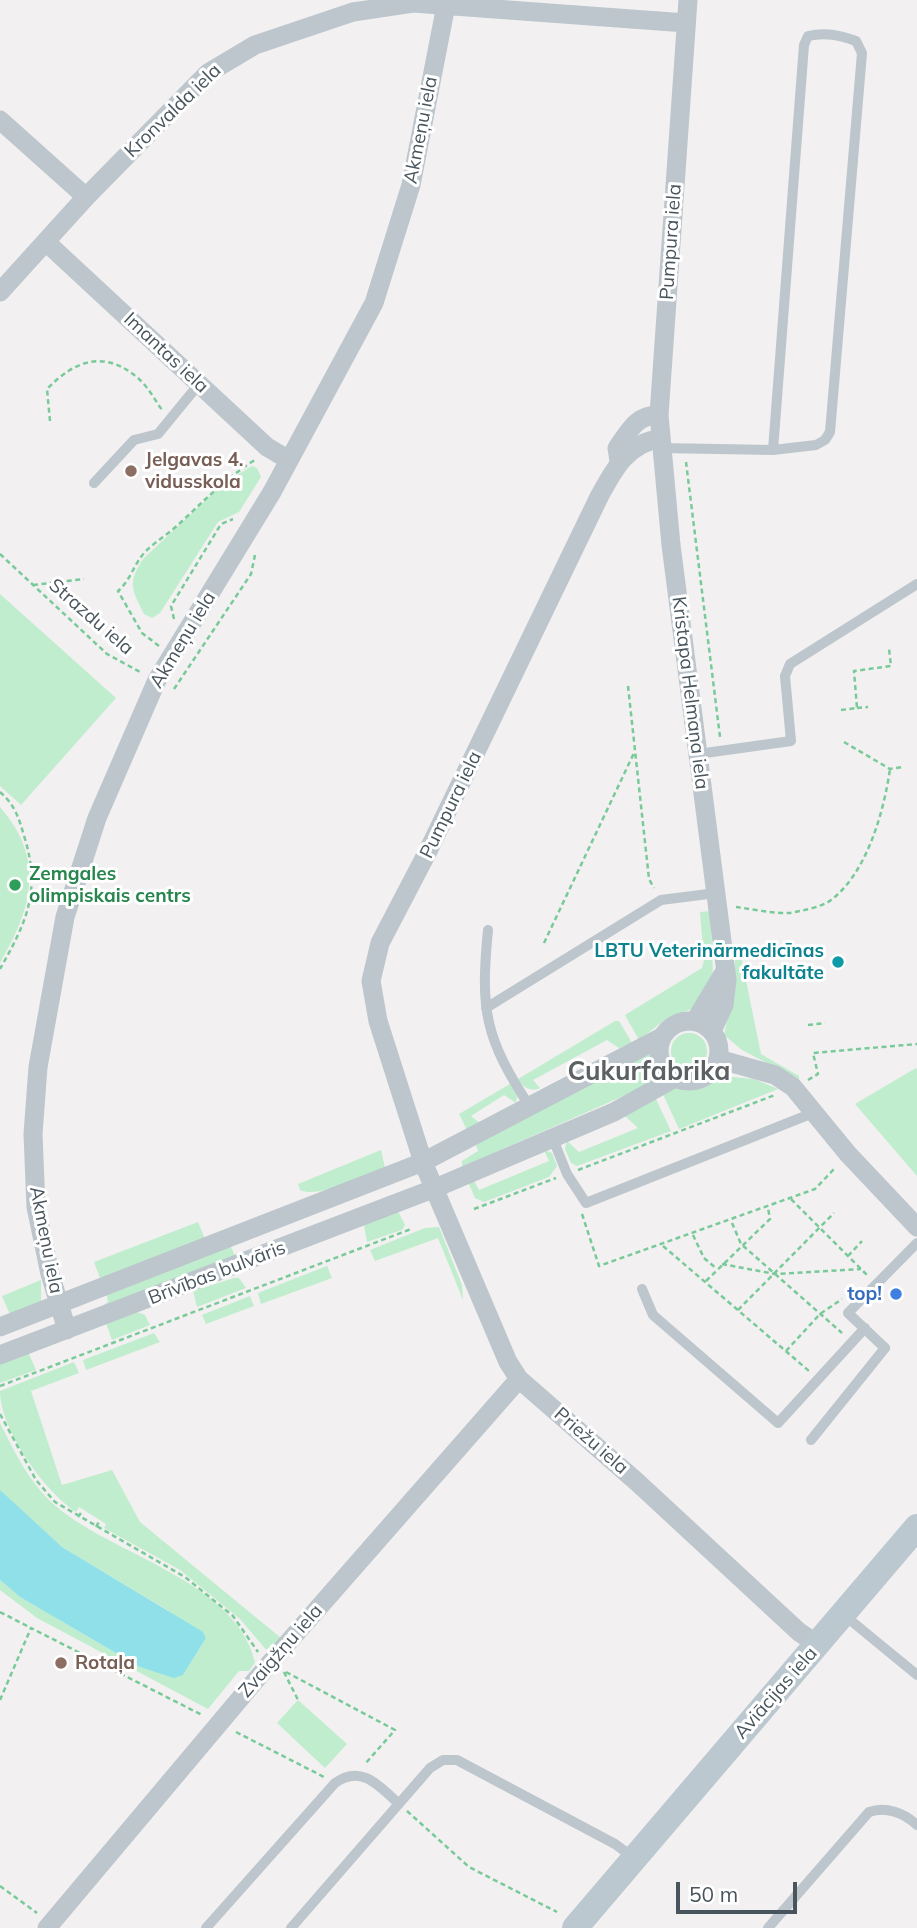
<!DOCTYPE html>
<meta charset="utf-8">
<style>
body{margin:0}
#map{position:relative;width:917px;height:1928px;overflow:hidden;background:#f2f0f0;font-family:Mulish,sans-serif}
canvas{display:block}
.scale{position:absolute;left:676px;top:1882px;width:121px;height:32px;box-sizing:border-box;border:4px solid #48555c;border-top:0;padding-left:9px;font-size:21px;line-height:24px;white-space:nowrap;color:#48555c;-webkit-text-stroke:5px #fff;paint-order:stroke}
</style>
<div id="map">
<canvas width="917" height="1928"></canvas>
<div class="scale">50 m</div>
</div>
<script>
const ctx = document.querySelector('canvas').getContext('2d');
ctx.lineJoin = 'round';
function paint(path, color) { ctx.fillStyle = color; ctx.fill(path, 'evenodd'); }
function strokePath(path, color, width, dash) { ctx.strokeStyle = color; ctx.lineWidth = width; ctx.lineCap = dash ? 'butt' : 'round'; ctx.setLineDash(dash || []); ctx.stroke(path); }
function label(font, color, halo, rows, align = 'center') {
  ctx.font = font + ' Mulish,sans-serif'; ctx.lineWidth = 6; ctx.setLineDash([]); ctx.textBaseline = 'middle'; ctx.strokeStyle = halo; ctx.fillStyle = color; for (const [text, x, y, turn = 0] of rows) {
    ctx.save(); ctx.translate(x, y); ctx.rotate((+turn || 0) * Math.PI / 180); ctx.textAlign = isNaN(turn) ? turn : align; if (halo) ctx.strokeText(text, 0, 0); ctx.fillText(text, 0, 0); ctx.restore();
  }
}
paint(new Path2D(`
 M252 466 257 468 261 477 239 512 218 522 160 613 152 618 144 614C132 589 127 584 143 559L224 483Z
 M0 594 116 698 21 805 0 786Z
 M0 807C46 860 32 908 0 963Z
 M711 911 713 979 695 1008 667 1018 639 1040 625 1015 702 968 704 960 700 912Z
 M739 946 761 1054 799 1076V1080L742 1050 724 1035 735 983V952Z
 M615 1021H619L632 1043 619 1048 607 1040 533 1080 540 1088C531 1092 523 1088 518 1079Z
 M671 1051a18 18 0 1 1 36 0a18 18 0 1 1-36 0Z
 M650 1049 651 1060 662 1079 462 1167V1161L478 1151 475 1142Z
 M916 1068 917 1070V1176L855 1104Z
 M724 1076 754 1079 778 1089 679 1129 662 1092 672 1088 696 1089Z
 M510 1084 517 1096 516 1103 504 1095 471 1116 482 1125 468 1132 459 1114Z
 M655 1097 671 1131 577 1166 571 1163 565 1149 567 1141 579 1152 638 1128 625 1116Z
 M381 1150 385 1168C366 1175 318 1199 300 1190L298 1184Z
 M544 1150 552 1153 557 1166 549 1177 484 1202 475 1198 468 1182 473 1179 479 1190 549 1161Z
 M398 1211 405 1225 402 1230 367 1242 364 1225Z
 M198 1222 205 1239 100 1278 94 1262Z
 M439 1227 462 1285 463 1300 438 1238 375 1261 370 1250 425 1228Z
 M230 1245 236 1258 102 1306 108 1302 106 1292Z
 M327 1266 332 1278 261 1304 258 1293Z
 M234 1278H239L246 1288 197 1307 193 1291Z
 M41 1280V1304L11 1317 2 1296Z
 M250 1296 254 1306 206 1324 202 1315Z
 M137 1312 145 1315 150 1325 112 1340 106 1323Z
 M154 1333 160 1342 86 1370 83 1360Z
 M27 1349 36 1370 0 1383V1361Z
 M74 1362 79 1373 31 1391 62 1485 112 1470 140 1522 281 1638 269 1653 240 1619 180 1570 104 1528 106 1524 79 1507 76 1512C44 1491 0 1429 0 1391Z
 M0 1423C15 1453 31 1486 57 1507 113 1555 236 1581 255 1662L249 1671H239L208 1709 37 1618 0 1590V1580L20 1597 140 1667 183 1675 206 1638 167 1610 62 1547 7 1498 0 1490Z
 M298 1700 347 1744 325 1768 277 1723Z`), '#c0edcd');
paint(new Path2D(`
 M0 1490 62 1547 203 1632 206 1638 183 1675 174 1678 140 1667 20 1597 0 1580Z`), '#8fe0e9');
strokePath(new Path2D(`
 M50 421 47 389C75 360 105 349 139 379 148 387 155 400 162 410
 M686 462 720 737
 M0 554 107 654 142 673
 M33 585 84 579
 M174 619 171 606 221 524 233 519
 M159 646 142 633 118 591C131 580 134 563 146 551 156 541 170 533 180 523 205 500 226 478 255 460
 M628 686 649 879 654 888
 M174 689 251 574 255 555
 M857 708 868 707
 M841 710 857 708 854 671 891 666 889 649
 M844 742 890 769 902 767
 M0 792C16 806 19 819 25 839 41 892 26 923 0 969
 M736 907C753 909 773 914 790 913 801 911 822 907 831 900 867 873 884 811 890 769
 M544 943 634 753
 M808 1025 825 1023
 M808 1080 818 1074 813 1053 917 1044
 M578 1170 775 1095
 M791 1199 868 1276
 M474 1209 556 1178
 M582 1214 599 1266 815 1189 836 1167
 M732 1223 741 1244 842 1333
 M693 1235 704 1258 717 1269
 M663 1246 809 1371
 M848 1256 862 1241
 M722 1264 775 1274 861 1269
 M706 1281 770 1219 768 1208
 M738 1310 834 1213
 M786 1351 820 1314 842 1299
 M0 1386 411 1229
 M0 1414 36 1480 55 1502 185 1577 233 1616 258 1652
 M78 1517 83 1510
 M96 1527 100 1520
 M0 1612 31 1628
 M284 1672 298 1700
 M286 1672 395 1730 365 1764
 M0 1700 31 1628 202 1715
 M236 1732 324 1777
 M407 1811 469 1867 557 1912
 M0 1886 37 1913`), '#79ca99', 2.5, [5, 3.5]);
strokePath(new Path2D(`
 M661 448 773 450 816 445 825 440 830 432 862 53 856 41C839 35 825 32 808 36L804 45 773 450
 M94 483 134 440 158 434 199 384
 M698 754 791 741 785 676 790 664 917 584
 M488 930C480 1011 485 1038 530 1107
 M486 1008 661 900 716 893
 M553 1139 567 1174 586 1203 813 1113
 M642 1289 653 1315 778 1423 865 1328
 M811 1440 885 1348 848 1313 917 1243
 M844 1615 917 1675
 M206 1928 335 1783C362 1764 379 1786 399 1804
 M291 1928 430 1768 443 1760H457L615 1844 634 1858
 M768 1928 869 1812C886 1806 904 1813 917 1825`), '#bcc6cc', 10);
strokePath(new Path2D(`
 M688 0 659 415 671 545 727 980 724 1005 712 1031
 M0 120 86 197
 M46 242 267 447 289 460
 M0 292 86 197 208 73 255 45 353 12 413 3 686 23
 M660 439C628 442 613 471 599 497L427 853 380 943 371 981 378 1021 423 1162 508 1362 519 1379 637 1482 799 1632 817 1644
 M619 461 617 448C630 430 636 415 659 415
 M659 1051a30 30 0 1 1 60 0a30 30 0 1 1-60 0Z
 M695 1021 725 971
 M718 1059 775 1075 793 1087 848 1154 917 1227
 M0 1327 423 1162 660 1038
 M67 1330 50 1274 36 1207 33 1134 38 1067 65 917 97 818 157 680 272 492 374 303 411 185 446 5
 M0 1355 433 1189 614 1112 675 1078
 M47 1928 270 1663 519 1379`), '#bcc6cc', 19);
strokePath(new Path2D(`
 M575 1928 917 1527`), '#bcc8d0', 26);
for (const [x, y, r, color] of [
 [131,471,7,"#8d6e63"],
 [15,885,7,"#2e9e5b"],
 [838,962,7,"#0f9aa8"],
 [896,1294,7,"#3f7fe0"],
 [61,1663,7,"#8d6e63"]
]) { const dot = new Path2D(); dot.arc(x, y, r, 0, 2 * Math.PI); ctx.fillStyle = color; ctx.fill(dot); strokePath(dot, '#fff', 2.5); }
label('19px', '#48555c', '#fff', [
 ["Kronvalda iela",173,111,-44],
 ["Akmeņu iela",421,130,-79],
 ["Pumpura iela",671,242,-86],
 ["Imantas iela",166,353,43],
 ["Strazdu iela",91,617,41],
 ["Akmeņu iela",183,640,-59],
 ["Kristapa Helmaņa iela",690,693,83],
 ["Pumpura iela",451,805,-64],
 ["Akmeņu iela",46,1240,79],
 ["Brīvības bulvāris",217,1273,-21],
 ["Priežu iela",591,1441,41],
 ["Zvaigžņu iela",281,1651,-49],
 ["Aviācijas iela",776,1693,-49]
]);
label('bold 19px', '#785e54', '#fff', [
 ["Jelgavas 4.",145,460],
 ["vidusskola",145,482],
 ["Rotaļa",75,1663]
], 'left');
label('bold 19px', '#27864d', '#fff', [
 ["Zemgales",29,874],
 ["olimpiskais centrs",29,896]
], 'left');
label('bold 19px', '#0d838f', '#fff', [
 ["LBTU Veterinārmedicīnas",824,951],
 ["fakultāte",824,973]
], 'right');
label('bold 19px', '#366cbe', '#fff', [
 ["top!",882,1294]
], 'right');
label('bold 26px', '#5c6164', '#fff', [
 ["Cukurfabrika",649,1072]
]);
</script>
